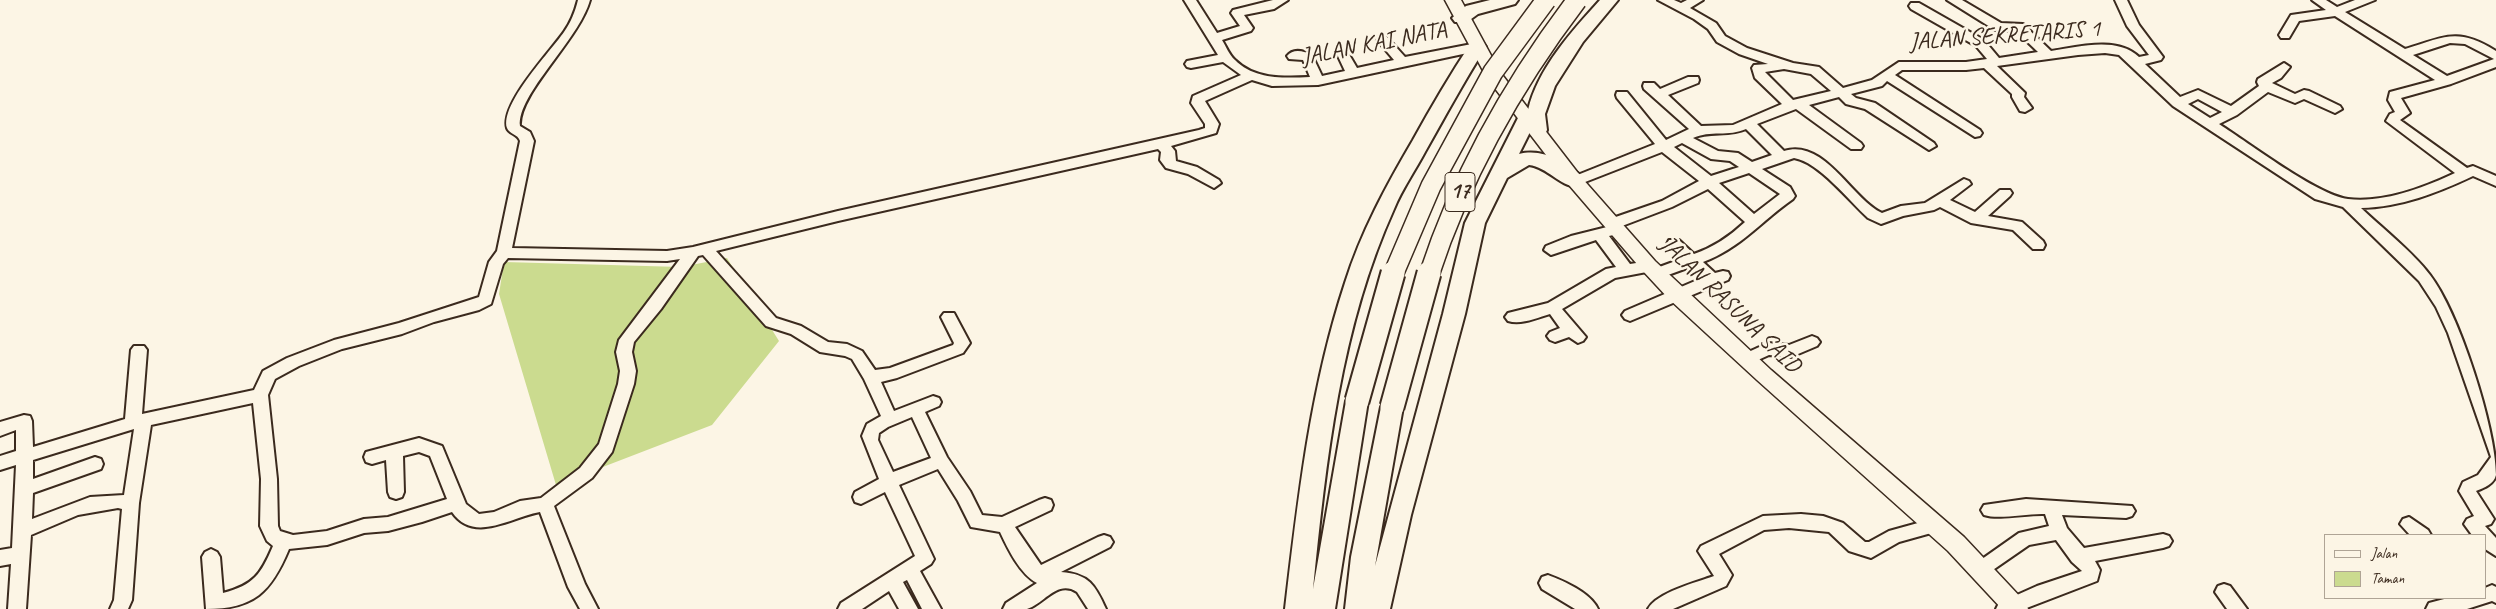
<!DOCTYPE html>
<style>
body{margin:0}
#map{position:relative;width:2496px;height:609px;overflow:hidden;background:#fcf5e5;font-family:Caveat,sans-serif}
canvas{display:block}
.legend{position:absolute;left:2324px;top:534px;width:162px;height:65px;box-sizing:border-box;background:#fcf5e5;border:1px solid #afa495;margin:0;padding:6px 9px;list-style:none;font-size:15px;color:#3b2a1e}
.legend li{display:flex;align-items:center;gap:10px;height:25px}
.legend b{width:25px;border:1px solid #afa495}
</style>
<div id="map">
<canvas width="2496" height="609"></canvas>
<ul class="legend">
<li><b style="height:6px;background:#fcf5e5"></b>Jalan</li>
<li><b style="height:14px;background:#cbdb8f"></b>Taman</li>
</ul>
</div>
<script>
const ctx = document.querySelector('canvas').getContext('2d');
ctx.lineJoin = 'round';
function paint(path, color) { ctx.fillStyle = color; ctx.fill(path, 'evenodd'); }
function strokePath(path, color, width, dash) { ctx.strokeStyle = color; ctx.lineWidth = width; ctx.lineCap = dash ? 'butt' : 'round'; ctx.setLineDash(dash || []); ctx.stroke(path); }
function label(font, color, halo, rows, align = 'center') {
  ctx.font = font + ' Caveat,sans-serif'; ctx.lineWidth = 5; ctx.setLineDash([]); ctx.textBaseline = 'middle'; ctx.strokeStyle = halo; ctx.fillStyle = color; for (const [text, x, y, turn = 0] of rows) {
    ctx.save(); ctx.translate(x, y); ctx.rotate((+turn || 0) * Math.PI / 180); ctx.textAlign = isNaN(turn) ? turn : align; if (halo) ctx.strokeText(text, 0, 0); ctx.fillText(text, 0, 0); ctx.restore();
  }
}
paint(new Path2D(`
 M727 258 779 341 712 425 556 485 499 294 504 262 681 267Z`), '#cbdb8f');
const minor = new Path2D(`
 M578 0H590C579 40 517 94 520 126L530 132 534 141 512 248 667 251 693 247 838 211 1199 130 1205 128V124L1191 103 1193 96 1241 75 1223 62 1191 68 1187 67 1185 64 1187 61 1218 55 1184 0H1196L1217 33 1240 26 1231 13 1233 10 1273 0H1288L1274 9 1244 15 1253 28 1251 31 1222 40C1226 46 1229 55 1235 60 1255 80 1284 78 1310 77L1303 60 1289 59 1287 56C1293 48 1304 51 1312 55L1322 76 1345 71 1337 54 1343 50 1347 51 1357 68 1394 60 1377 40 1383 36 1387 37 1405 57 1477 43 1483 47 1477 51 1318 85 1272 86 1252 80 1205 101 1219 124 1216 133 1171 146 1175 151 1176 161 1197 167 1219 180 1221 183 1214 188 1188 174 1166 168 1160 160 1161 152 1158 149 838 221 716 251 776 318 801 326 828 342 847 344 862 351 875 370 890 368 953 345 954 343 941 317 944 313H954L970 343 963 353 897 378 881 382 894 411 933 396 939 398 941 402 939 406 925 412 947 457 970 491 982 515 1002 517 1039 500 1045 498 1051 500 1053 505 1051 510 1015 527 1041 565 1098 537 1104 535 1110 537 1113 542 1110 547 1061 572C1089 574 1095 585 1106 609H1088L1077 592C1057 579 1044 604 1027 609 1020 609 1010 609 1003 609L1006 603 1037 583C1020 574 1008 549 1000 532L971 527 958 501 938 469 899 485 934 559 931 564 920 571 941 609H922L907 580 903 582 918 609H899L889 591 862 609H838L841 603 915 556 885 492 861 504 855 502 853 497 855 492 879 479 862 436 867 424 881 416 864 379 852 359 845 356 820 352 791 334 766 326 703 255 698 256 661 309 634 342 632 352 636 371 634 384 612 452 592 478 554 506 585 584 598 609H580L568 587 540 512C511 517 474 544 452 512L422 522 388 531 364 533 327 545 289 549C271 592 254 609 206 609L202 557 205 552 211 549 217 552 220 557 223 593C254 585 261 574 273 546L267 541 260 526 261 479 253 403 151 425 139 503 132 600 128 609H110L114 600 122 509 118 508 78 515 31 535 26 609H8L11 564 0 566V550L12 548 16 465 0 470V456L16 451V430L0 436V422L24 415 30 416 32 421 33 447 125 419 131 350 134 346H144L147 350 142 414 254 390 263 371 287 358 334 340 399 323 479 297 489 262 497 251 520 141C518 134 509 134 507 128 500 104 550 52 564 32 571 22 575 12 578 0ZM508 258 667 261 680 259 619 340 616 352 620 371 618 384 599 444 580 468 541 498 520 501 494 512 479 514 466 504 442 446 419 438 366 452 364 457 366 462 372 464 386 460 388 492 390 497 396 499 402 497 404 492 403 456 419 452 430 456 447 499 388 517 364 519 327 531 293 535 280 531 278 526 277 479 268 395 275 379 299 366 342 349 402 334 434 322 479 310 491 304 503 264ZM912 417 931 458 893 472 878 440 879 433 888 427ZM134 429 124 495 90 497 32 519 33 493 101 469 103 464 101 459 95 457 33 479V460Z
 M1658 0H1674L1681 3 1687 0H1703L1690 8 1716 23 1725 36 1747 48 1793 63 1819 67 1843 88 1872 80 1899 62H1966L1987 59 1976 46 1911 9 1909 6 1911 3H1919L1984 40 1999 58 2038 52 2016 31 1995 30 1947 0H1962L2001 23 2023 24 2051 51C2078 47 2117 36 2139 57L2149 55 2127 26 2115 0H2127L2139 25 2163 57 2161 60 2145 64 2180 97 2198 90 2231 106 2259 86 2257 82 2258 79 2284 63 2290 67 2281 78 2272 83 2295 94 2304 90 2309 91 2340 106 2342 109 2335 113 2304 99 2295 103 2268 92 2237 115 2219 124C2249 143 2317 195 2348 199 2384 203 2423 188 2455 173L2386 121 2390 114 2395 112 2388 100 2390 92 2435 80 2335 16 2299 21 2289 38H2281L2279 35 2291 15 2326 10 2312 0H2326L2337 7 2355 0H2375L2345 12 2405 49C2445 37 2457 27 2496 51V67L2451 84 2401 98 2410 113 2400 120 2467 168 2473 166 2496 176V186L2473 176C2437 193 2401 207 2361 208 2382 228 2413 252 2430 275 2459 313 2496 428 2496 475 2494 484 2484 488 2476 491L2494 519 2491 524 2485 526 2496 538V556L2485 549V535H2472L2464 524 2467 519 2474 516 2459 491 2463 482 2478 475 2491 457 2448 333 2436 307 2419 281 2343 207 2315 199 2173 106 2119 55 2105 53 2078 55 1997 66 2025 93 2024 97 2032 108 2025 112 2020 111 2012 97V94L1984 68 1966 70H1902L1895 75 1980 130 1982 133 1980 136 1975 137 1887 81 1882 86 1851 94 1856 98 1875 103 1934 143 1936 146 1929 150 1865 109 1846 104 1839 97 1809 105 1861 143 1863 146 1861 149H1851L1796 109 1757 124 1784 151C1824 138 1851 198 1882 213L1901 206 1925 203 1964 179 1969 181 1971 184 1950 200 1975 212 2000 190H2010L2012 193 2010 196 1988 216 2022 222 2043 241 2045 245 2043 249H2033L2013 230 1971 223 1940 207 1934 210 1903 216 1881 224 1868 218C1849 201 1819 162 1794 158L1762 169 1790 187 1795 196 1793 199C1761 221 1741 248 1703 262L1715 273 1723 271 1728 272 1730 276 1728 280 1630 321 1625 319 1622 315 1625 311 1702 278 1690 267 1657 279 1652 278 1650 274 1652 271 1615 278 1562 309 1586 337 1583 341 1578 343 1569 337 1555 342 1550 340 1547 336 1550 332 1560 328 1550 314C1537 318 1521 325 1508 321L1505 317 1508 313 1548 303 1606 269 1616 267 1596 240 1551 255 1544 250 1546 246 1571 236 1607 227 1605 224 1607 220 1662 201 1699 181 1662 152 1580 184H1570L1568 181 1570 178 1655 144 1617 98 1616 95 1617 92H1627L1666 140 1689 129 1644 89 1643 86 1644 83H1654L1660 89 1688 77H1698L1699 80 1698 83 1668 95 1701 126 1733 125 1782 104 1755 78 1752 68 1754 65 1768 64 1739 54 1717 42 1708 29 1694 19ZM2450 43 2465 44 2494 59 2447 76 2413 55ZM1784 69 1811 74 1831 91 1793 100 1765 72ZM2198 99 2222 112 2210 118 2188 104ZM1746 129 1772 155 1752 162 1738 153 1718 151 1693 138C1710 130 1729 137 1746 129ZM1682 143 1711 159 1730 161 1739 167 1711 176 1674 147ZM1749 173 1780 194 1754 214 1719 183ZM1708 189 1745 222C1730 236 1714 247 1694 254L1679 240H1669L1667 244 1681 259 1654 269 1656 266 1654 262 1649 261 1630 264 1609 236 1622 233 1624 229 1622 226 1672 207Z
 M1812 336 1817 338 1820 342 1817 346 1791 357 1769 355 1747 365 1742 363 1739 359 1742 355 1768 343 1789 345Z
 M2026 499 2132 506 2135 511 2132 516 2126 518 2062 515 2067 528 2084 548 2163 534 2169 536 2172 541 2169 546 2163 548 2095 561 2100 570 2097 581 2024 609H1996L1999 603 2037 586 2082 571 2072 562 2056 540 2029 545 1987 574 1981 577 1975 574 1972 569 1975 564 2019 533 2049 526 2045 514C2028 513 1999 520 1984 515L1981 510 1984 505Z
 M1801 514 1823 516 1843 523 1865 542H1869L1889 531 1936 518 1942 520 1945 525 1942 530 1899 542 1871 558 1849 551 1829 532 1789 528 1764 530 1719 554 1732 575 1726 586 1673 609H1648C1656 593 1697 582 1714 576L1698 551 1701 546 1763 516Z
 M2409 517 2428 530 2431 535H2410L2400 524 2403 519Z
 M1548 575C1564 581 1591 593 1598 609H1575L1542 589 1539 583 1542 577Z
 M2224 584 2230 586 2247 609H2227L2215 592 2218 586Z
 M2492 585 2496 587V603L2492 601 2467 609H2426L2429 603 2448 598H2485V588Z`);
const major = new Path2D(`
 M1445 0H1461L1500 72 1581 177 1655 261 1771 370 1964 537 2025 602 2028 609H2002L1948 551 1757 380 1669 299 1643 271 1569 185 1487 78Z`);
const highway = new Path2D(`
 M1490 0H1518L1515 4 1478 14 1467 22H1455L1452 18 1466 6Z
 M1600 0H1618L1583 42 1555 86 1545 114 1547 130 1545 134 1538 136 1530 132 1519 154C1544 148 1563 162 1582 176L1585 181 1582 186C1563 191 1549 167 1529 165L1507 178 1485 223 1465 314 1411 515 1390 609H1345L1351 557 1381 407 1384 401 1392 398 1400 401 1403 407 1375 566 1443 314 1465 223 1519 116 1521 112 1528 110C1538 68 1572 31 1600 0Z
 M1477 42 1483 43 1486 47C1464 81 1445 117 1425 152 1415 171 1402 189 1394 209 1340 328 1326 461 1313 589L1346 401 1349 395 1357 392 1365 395 1368 401 1335 609H1285C1298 499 1310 389 1345 283 1361 232 1386 186 1413 140 1431 107 1450 75 1471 43Z`);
strokePath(minor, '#3b2a1e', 4);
strokePath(major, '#3b2a1e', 3);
strokePath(highway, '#3b2a1e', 4);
paint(minor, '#fcf5e5');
paint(major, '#fcf5e5');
paint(highway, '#fcf5e5');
const highwayBridgeFar1 = new Path2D(`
 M1393 275 1431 186 1493 72 1546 0
 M1429 275C1462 174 1513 84 1577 0`);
const highwayBridge = new Path2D(`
 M1357 401 1393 273
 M1392 407 1429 273`);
strokePath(highwayBridgeFar1, '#3b2a1e', 22, []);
strokePath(highwayBridge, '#3b2a1e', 27, []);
strokePath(highwayBridgeFar1, '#fcf5e5', 19);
strokePath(highwayBridge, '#fcf5e5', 23);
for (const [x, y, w] of [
 [1460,192,30]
]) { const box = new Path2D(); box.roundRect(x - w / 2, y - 19.5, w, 39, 4); ctx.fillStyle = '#fcf5e5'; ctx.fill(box); strokePath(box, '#3b2a1e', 1); }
label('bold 22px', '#3b2a1e', null, [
 ["17",1460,192]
]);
label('24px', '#3b2a1e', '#fcf5e5', [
 ["JALAN SEKRETARIS 1",2005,36,-4],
 ["JALAN KAI NATA",1374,44,-11],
 ["JALAN RASUNA SAID",1730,305,44]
]);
</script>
